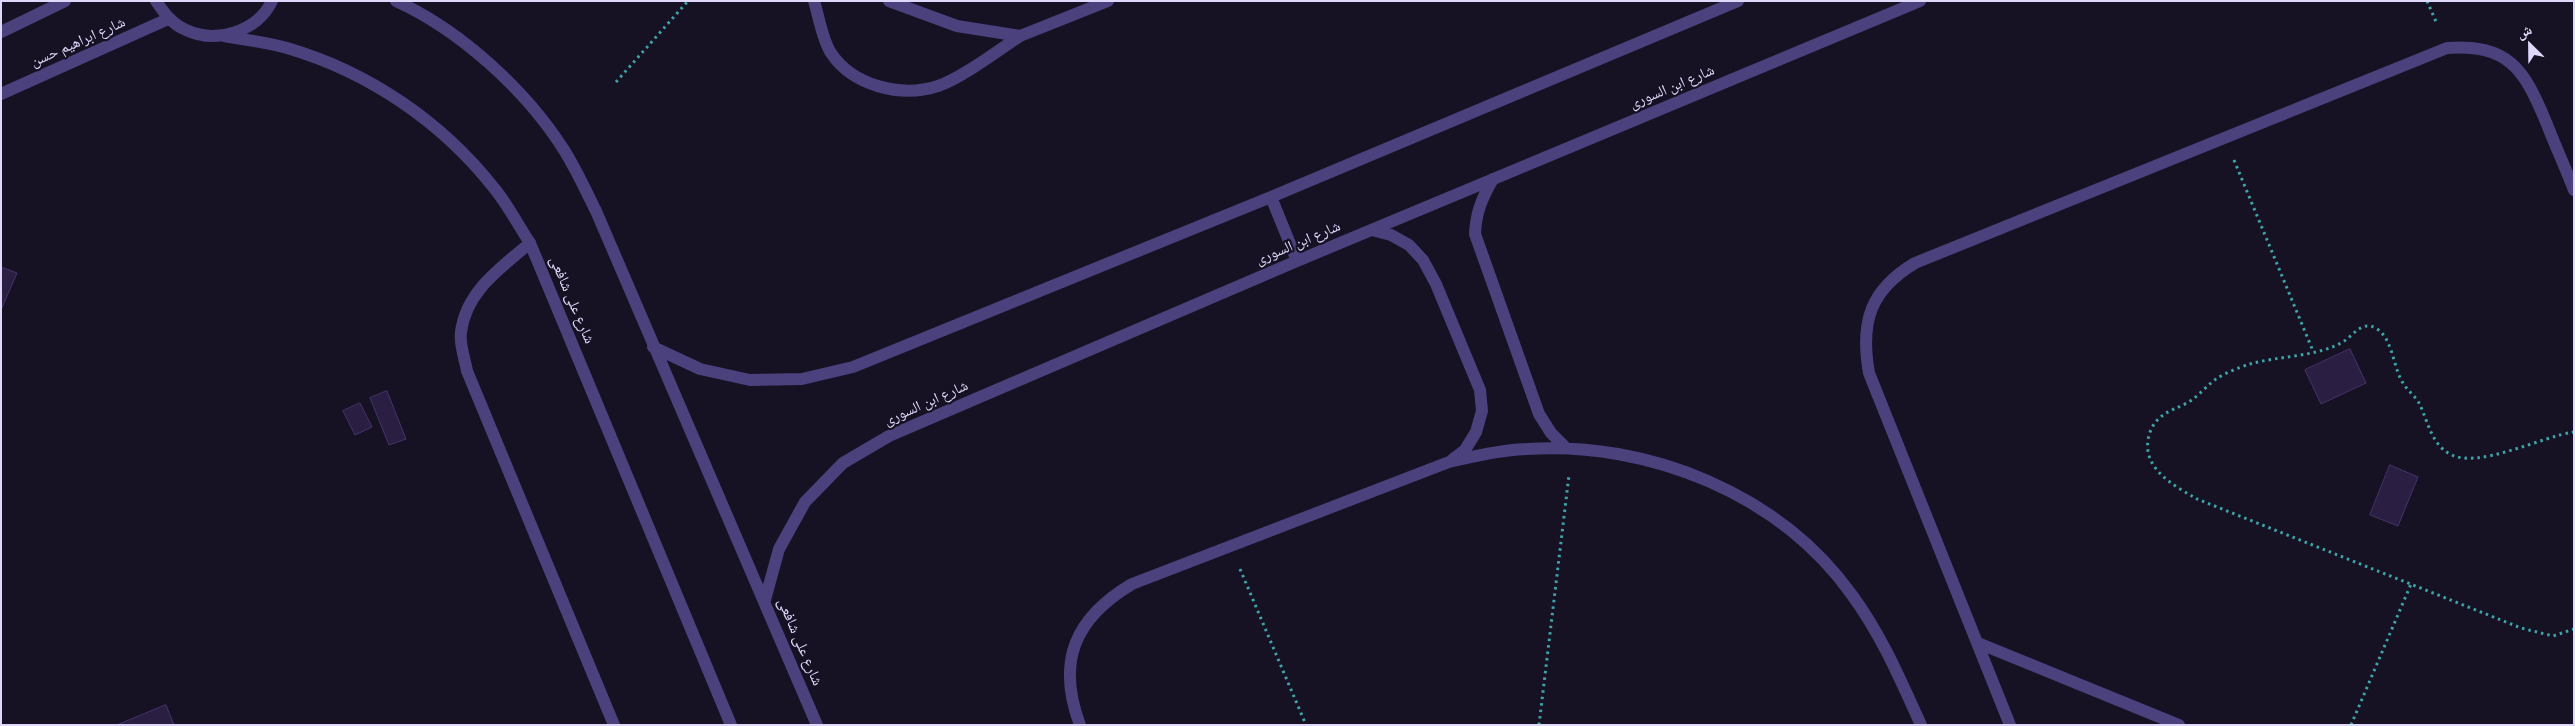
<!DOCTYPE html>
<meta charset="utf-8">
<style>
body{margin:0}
#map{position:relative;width:2575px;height:726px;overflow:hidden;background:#161123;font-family:Cabin,"Noto Naskh Arabic",sans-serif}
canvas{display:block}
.frame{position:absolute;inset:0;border:2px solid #e0d8fb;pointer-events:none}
.north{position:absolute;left:2505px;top:20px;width:50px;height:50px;-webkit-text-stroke:4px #161123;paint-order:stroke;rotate:337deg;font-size:14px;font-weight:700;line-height:20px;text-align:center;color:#e0d8fb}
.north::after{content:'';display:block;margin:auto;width:18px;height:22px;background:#e0d8fb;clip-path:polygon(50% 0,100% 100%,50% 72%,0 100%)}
</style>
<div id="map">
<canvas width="2575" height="726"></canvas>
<div class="frame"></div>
<div class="north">ش</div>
</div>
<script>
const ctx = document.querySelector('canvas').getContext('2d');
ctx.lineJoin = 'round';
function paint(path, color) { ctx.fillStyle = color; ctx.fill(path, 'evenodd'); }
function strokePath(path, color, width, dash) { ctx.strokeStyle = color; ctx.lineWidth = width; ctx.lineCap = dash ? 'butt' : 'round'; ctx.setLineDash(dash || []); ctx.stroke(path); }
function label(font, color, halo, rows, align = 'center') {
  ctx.font = font + ' Cabin,"Noto Naskh Arabic",sans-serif'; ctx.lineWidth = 4.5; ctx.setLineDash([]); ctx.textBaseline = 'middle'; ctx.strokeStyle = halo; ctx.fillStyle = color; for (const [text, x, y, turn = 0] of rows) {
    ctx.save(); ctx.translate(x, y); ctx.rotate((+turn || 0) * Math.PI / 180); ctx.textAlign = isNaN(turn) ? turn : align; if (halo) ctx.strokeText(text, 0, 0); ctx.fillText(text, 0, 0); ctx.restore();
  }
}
const building = new Path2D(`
 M1 267 17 273 1 310Z
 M2350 349 2366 383 2321 404 2305 370Z
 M387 391 406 439 389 445 370 398Z
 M360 403 372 427 355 435 343 411Z
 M2390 465 2418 477 2398 526 2370 515Z
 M166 705 174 725H117Z`);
paint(building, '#2a1f42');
strokePath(building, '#45346b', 1);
strokePath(new Path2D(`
 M2427 1 2437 24
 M616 82 688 1
 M2234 160 2313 351
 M2574 432C2543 436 2477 470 2450 454 2431 444 2428 421 2419 403 2415 396 2407 390 2403 383 2393 368 2393 339 2377 329 2361 318 2352 339 2339 344 2313 357 2278 356 2250 364 2240 367 2225 373 2216 379 2206 386 2198 397 2187 403 2171 411 2157 414 2150 432 2138 467 2173 485 2197 499L2521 628 2553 636 2574 629
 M1240 569 1306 725
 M1539 725 1569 475
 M2351 725 2411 584`), '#3da4aa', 3, [2.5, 4]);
strokePath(new Path2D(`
 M530 243C501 268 466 291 461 332 459 344 465 359 467 371L614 725`), '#4a417d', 12);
strokePath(new Path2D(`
 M814 1C819 17 822 39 831 53 853 86 901 98 938 86 960 79 999 50 1020 36
 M889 1 957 26 1020 36 1108 1
 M1493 179C1482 198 1476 212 1475 234L1539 414 1551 433 1566 448
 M1372 230 1391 235 1409 245 1423 260 1436 284 1480 390 1482 411 1476 432 1465 450 1453 459
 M1978 643 2179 725
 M1080 725C1056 661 1075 618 1132 584L1449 462C1475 456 1501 450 1527 449 1649 441 1780 494 1852 595 1882 636 1900 679 1921 725
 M2010 725 1869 373C1860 322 1870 290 1915 263L2447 48C2509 44 2524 69 2546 122 2555 145 2565 167 2574 190`), '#4a417d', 12);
strokePath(new Path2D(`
 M156 1C164 13 172 24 186 30 216 44 257 32 272 1
 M396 1C460 30 526 90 564 150 576 169 586 191 596 211L817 725
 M1 32 65 1
 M224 36C245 40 267 42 287 48 369 72 442 122 494 188 508 205 518 225 530 243L731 725
 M1 94 168 19
 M1271 197 1297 261
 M653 347 700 369 750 380 802 379 853 367 1271 197 1738 1
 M765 600 779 549 805 502 843 463 889 436 1297 261 1920 1`), '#4a417d', 12);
label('15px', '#e0d8fb', '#161123', [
 ["شارع ابراهيم حسن",78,42,-24],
 ["شارع ابن السورى",1672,87,-23],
 ["شارع ابن السورى",1298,243,-23],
 ["شارع على شافعى",572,300,67],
 ["شارع ابن السورى",926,403,-24],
 ["شارع على شافعى",800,642,67]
]);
</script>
